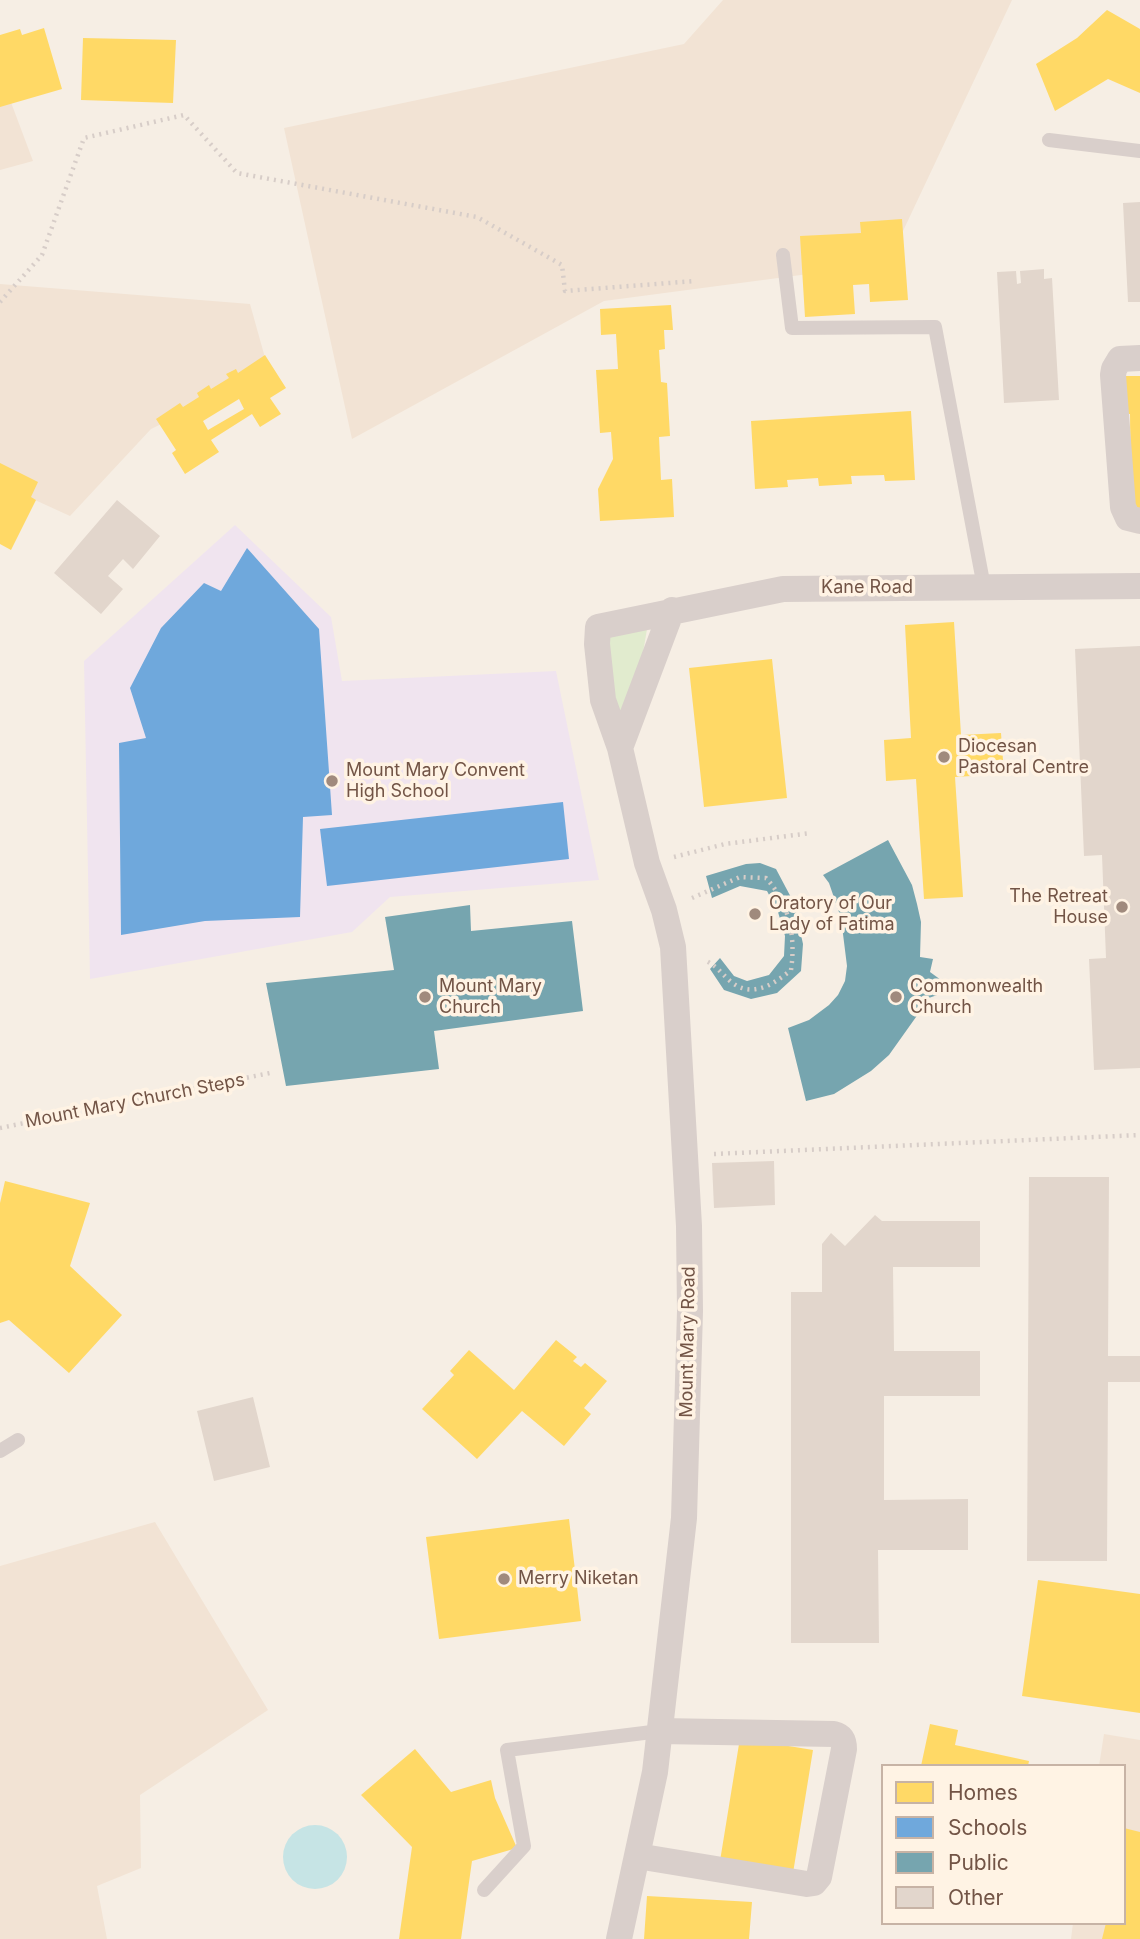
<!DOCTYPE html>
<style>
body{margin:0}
#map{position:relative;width:1140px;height:1939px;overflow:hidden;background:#f6eee4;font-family:Inter,sans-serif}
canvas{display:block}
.legend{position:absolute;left:881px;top:1764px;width:245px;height:161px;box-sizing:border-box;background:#fff3e4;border:2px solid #c7b3a5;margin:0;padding:9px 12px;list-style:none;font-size:21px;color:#725446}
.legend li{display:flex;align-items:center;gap:14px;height:35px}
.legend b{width:35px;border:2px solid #c7b3a5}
</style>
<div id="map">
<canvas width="1140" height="1939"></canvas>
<ul class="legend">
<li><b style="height:19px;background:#ffd966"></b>Homes</li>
<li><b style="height:19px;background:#6fa8dc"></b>Schools</li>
<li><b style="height:19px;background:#76a5af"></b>Public</li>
<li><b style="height:19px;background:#e2d6cc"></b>Other</li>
</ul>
</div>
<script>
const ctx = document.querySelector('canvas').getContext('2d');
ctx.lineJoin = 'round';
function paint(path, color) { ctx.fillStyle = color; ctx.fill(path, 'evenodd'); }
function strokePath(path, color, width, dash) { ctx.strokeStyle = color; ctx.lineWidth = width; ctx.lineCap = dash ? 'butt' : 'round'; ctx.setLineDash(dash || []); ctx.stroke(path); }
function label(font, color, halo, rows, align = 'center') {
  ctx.font = font + ' Inter,sans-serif'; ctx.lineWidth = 7; ctx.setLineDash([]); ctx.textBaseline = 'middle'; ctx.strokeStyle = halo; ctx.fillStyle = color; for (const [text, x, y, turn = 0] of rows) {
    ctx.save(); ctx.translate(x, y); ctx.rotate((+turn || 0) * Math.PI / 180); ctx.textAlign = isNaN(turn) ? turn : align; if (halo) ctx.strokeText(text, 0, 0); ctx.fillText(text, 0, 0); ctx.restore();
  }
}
paint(new Path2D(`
 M723 0H1012L903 231 831 271 604 301 352 439 284 128 684 44Z
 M0 73 33 161 0 170Z
 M0 284 250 304 269 372 151 429 70 516 0 484Z
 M155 1522 268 1710 140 1795 141 1868 97 1886 107 1939H0V1566Z
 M1104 1734 1140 1740V1939H1071L1073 1923H1124V1766H1099Z`), '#f2e3d4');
paint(new Path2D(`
 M235 525 331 617 342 681 556 671 599 880 390 897 352 932 90 979 84 661Z`), '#f0e4ef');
paint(new Path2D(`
 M647 629 639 677 622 718 611 685 608 637Z`), '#e1ebce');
paint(new Path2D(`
 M283 1857a32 32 0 1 1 64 0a32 32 0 1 1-64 0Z`), '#c6e4e5');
paint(new Path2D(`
 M1107 10 1140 29V93L1108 79 1055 111 1036 64 1077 38Z
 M44 28 62 89 0 107V35L20 29 22 35Z
 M83 38 176 40 173 103 81 100Z
 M902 219 908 300 870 302 869 284 853 285 855 314 805 317 800 236 861 233 860 222Z
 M671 305 673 330H664L665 349 659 350 661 382 667 383 670 436 659 437 661 480 672 479 674 517 600 521 598 489 613 459 611 432 600 433 596 370 618 369 616 334 601 335 600 309Z
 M265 355 286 388 270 398 281 414 260 427 252 414 211 440 219 452 185 474 172 453 176 450 156 419 180 403 183 407 199 397 197 393 209 385 211 389 229 378 226 374 236 369 238 373ZM239 399 244 409 208 430 203 421Z
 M1120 376H1140V509H1131L1130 414H1120Z
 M911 411 915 480 885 481 884 475 851 476 852 484 819 486 818 478 787 480 788 487 755 489 751 421Z
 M0 463 38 482 31 497 36 500 11 550 0 544Z
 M954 622 961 735 1001 733 1004 774 955 777 963 897 924 899 916 779 886 781 884 740 911 738 905 625Z
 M772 659 787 798 704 807 689 668Z
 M5 1181 90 1203 70 1266 122 1315 69 1373 9 1320 0 1323V1203Z
 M556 1340 577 1357 573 1361 581 1367 585 1363 607 1381 584 1408 591 1414 564 1446 522 1411 477 1459 422 1409 454 1375 450 1371 469 1350 514 1390Z
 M569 1519 581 1621 439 1639 426 1537Z
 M1038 1580 1140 1594V1713L1022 1696Z
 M930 1724 958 1730 955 1745 1029 1761 1028 1766H921Z
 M740 1738 813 1750 793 1873 720 1861Z
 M415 1749 451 1792 491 1780 495 1798 517 1848 472 1861 461 1939H399L412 1847 361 1795Z
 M1124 1828 1140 1832V1939H1102L1106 1923H1124Z
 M647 1896 752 1902 749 1939H644Z`), '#ffd966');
paint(new Path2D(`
 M247 548 319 629 332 815 303 817 300 917 205 921 121 935 119 743 146 738 130 688 161 628 204 583 221 591Z
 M563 802 569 859 327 886 320 829Z`), '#6fa8dc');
paint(new Path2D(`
 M888 840 912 885 917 904 921 922 920 957 933 959 930 972 941 980 944 988 940 994 926 999 921 1010 889 1055 871 1071 834 1094 806 1101 788 1028 809 1020 829 1005 838 995 845 981 847 966 841 918 829 883 823 875Z
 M760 863 776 869 794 903 803 944 801 971 777 993 751 999 724 990 710 969 720 958 734 976 747 981 769 975 784 956 785 936 778 912 767 891 740 886 712 898 706 876 746 864Z
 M470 905 471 931 572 921 583 1011 434 1031 439 1069 286 1086 266 983 394 970 385 917Z`), '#76a5af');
paint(new Path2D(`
 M1140 202V302H1128L1123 203Z
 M1044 269V279L1052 278 1059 400 1004 403 997 272 1016 271 1017 284 1021 283 1020 271Z
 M117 500 160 536 133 569 123 559 108 576 123 589 101 614 54 573Z
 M1140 646V1068L1094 1070 1089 959 1106 958 1102 855 1084 856 1075 649Z
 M774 1161 775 1205 714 1208 712 1163Z
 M1029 1177H1109L1108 1356H1140V1382H1108L1107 1561H1027Z
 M875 1215 882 1221H980V1267H893L894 1351H980V1396H884V1500L968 1499V1550H878L879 1643H791V1292H822V1244L831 1233 845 1246Z
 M253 1397 270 1467 214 1481 197 1411Z`), '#e2d6cc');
strokePath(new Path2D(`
 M0 302 42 255 84 138 184 115 237 173 477 217 562 265 565 291 695 281
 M674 857 725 844 811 833
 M692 898 740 877 766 878C789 903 796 936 791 970 773 985 751 999 730 981 721 973 716 965 704 960
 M0 1128 270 1073
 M714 1154 1140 1135`), '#d7cdc8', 4.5, [2, 5]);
strokePath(new Path2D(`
 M1049 140 1140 151
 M783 255 792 328 935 327 984 587
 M0 1451 18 1440
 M484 1890 524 1846 507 1750 660 1731`), '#d9cfcb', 14);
strokePath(new Path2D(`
 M1140 358 1120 359 1114 369 1113 375 1123 507 1128 518 1140 521
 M620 748 672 610
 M637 1856 807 1884 814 1883 819 1877 844 1749C844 1741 842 1736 834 1734L660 1731
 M619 1939 655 1772 684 1518 690 1311 689 1226 673 947 664 910 647 863 620 748 603 700 597 644 598 627 783 589 1140 586`), '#d9cfcb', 26);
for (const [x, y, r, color] of [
 [944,757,7,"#a08a7d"],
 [332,781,7,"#a08a7d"],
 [1122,907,7,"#a08a7d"],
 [755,914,7,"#a08a7d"],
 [425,997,7,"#a08a7d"],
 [896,997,7,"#a08a7d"],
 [504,1579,7,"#a08a7d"]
]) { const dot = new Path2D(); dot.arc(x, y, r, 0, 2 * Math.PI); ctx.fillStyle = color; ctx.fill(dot); strokePath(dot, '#fff3e4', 2.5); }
label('18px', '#725446', '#fff3e4', [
 ["Kane Road",867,588],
 ["Mount Mary Church Steps",135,1101,-11],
 ["Mount Mary Road",688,1342,-89]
]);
label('18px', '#725446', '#fff3e4', [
 ["Diocesan",958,747],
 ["Pastoral Centre",958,768],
 ["Mount Mary Convent",346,771],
 ["High School",346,792],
 ["The Retreat",1108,897,"right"],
 ["House",1108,918,"right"],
 ["Oratory of Our",769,904],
 ["Lady of Fatima",769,925],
 ["Mount Mary",439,987],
 ["Church",439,1008],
 ["Commonwealth",910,987],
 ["Church",910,1008],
 ["Merry Niketan",518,1579]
], 'left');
</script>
